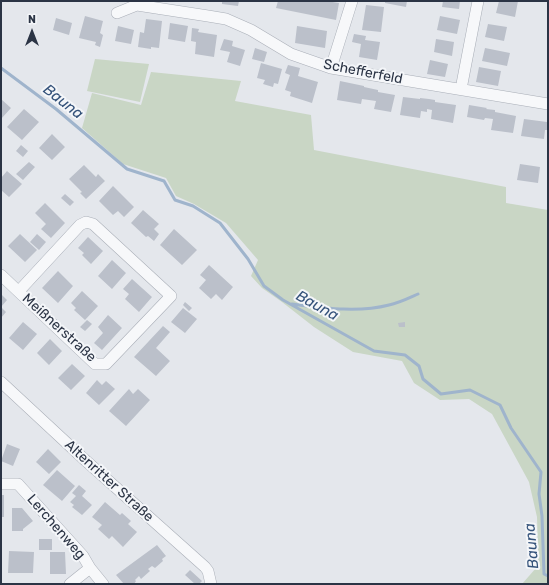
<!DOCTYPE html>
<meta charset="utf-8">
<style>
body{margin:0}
#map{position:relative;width:549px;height:585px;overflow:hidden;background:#e4e7ec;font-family:Rubik,sans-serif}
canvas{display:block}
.frame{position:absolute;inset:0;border:2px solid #2b3445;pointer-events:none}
.north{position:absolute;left:12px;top:12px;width:40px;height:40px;-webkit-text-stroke:3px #f4f6f9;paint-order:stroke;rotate:0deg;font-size:11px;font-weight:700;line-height:16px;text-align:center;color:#2b3445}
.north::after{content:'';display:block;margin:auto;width:14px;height:18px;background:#2b3445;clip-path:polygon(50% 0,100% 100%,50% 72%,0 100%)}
</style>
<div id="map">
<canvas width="549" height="585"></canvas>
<div class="frame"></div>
<div class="north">N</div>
</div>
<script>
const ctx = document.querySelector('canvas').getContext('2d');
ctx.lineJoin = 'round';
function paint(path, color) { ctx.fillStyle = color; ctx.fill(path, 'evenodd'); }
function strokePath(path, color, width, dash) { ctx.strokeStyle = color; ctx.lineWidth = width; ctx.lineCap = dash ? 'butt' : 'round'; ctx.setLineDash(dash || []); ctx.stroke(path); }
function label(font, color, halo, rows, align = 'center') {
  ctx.font = font + ' Rubik,sans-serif'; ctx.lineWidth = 4; ctx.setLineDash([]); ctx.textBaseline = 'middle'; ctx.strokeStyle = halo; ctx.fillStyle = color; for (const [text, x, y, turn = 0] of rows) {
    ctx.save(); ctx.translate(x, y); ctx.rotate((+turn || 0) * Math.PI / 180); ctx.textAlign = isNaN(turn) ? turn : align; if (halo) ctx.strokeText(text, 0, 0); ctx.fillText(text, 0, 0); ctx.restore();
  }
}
paint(new Path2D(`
 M95 59 149 64 140 102 87 91Z
 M151 72 241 81 235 101 311 115 314 150 506 187V203L548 210V584H522L536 568 538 550 537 517 529 482 492 414 469 399 440 400 414 383 402 361 353 352 314 327 282 302 262 288 251 276 258 260 226 223 194 204 176 196 166 178 123 164 82 128 92 93 141 105Z`), '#c9d6c5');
strokePath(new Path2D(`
 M1 68 56 109 127 169 164 181 175 200 193 206 220 223 248 259 264 286 283 300 374 351 405 355 419 366 423 379 441 394 470 390 500 405 511 428 541 472 539 494 542 516 544 574 548 576
 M292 304C324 308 358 313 389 305 399 303 409 298 418 294`), '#9fb4cc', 3);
paint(new Path2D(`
 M222 1H239L238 6 222 4Z
 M278 1H326L339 3 336 20 276 8Z
 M385 1H407L406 7 385 3Z
 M443 1H460L459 9 442 7Z
 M499 1H518L515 17 496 13Z
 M366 5 384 7 381 32 362 30Z
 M85 16 103 21 100 33 103 35 100 47 95 45 96 42 79 38Z
 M440 16 460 20 457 34 437 30Z
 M56 18 72 23 69 35 53 30Z
 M146 19 162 21 159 48 151 47V49L138 47 140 32 144 33Z
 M170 23 188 26 185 42 168 39Z
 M488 24 507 27 504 41 485 37Z
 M118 26 134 30 131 44 115 41Z
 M297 26 327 31 325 48 295 43Z
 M192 28 199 29 198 32 217 35 214 57 195 54 196 42 191 41Z
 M354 34 366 36 365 40 380 42 377 60 359 57 361 44 352 42Z
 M224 39 233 41 232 46 245 50 240 66 227 62 230 52 220 50Z
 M436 39 454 42 452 56 434 52Z
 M255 48 267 52 264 62 252 59Z
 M485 48 510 53 507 66 482 61Z
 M430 60 448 64 445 77 427 74Z
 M261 63 282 69 278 84 274 83 273 87 263 84 265 80 257 78Z
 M288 65 300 68 298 76 318 82 312 103 290 96 291 92 285 90 290 75 285 73Z
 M479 67 501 71 498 86 476 82Z
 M340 81 364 86V87L378 90V92L395 95 391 112 374 109 376 101 362 99 361 104 337 100Z
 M403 97 420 99V98L429 99 435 100V102L456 105 453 123 431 119 432 110 427 109V112L421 111 420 118 400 115Z
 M1 99 11 108 1 119Z
 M469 105 487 108 486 109 495 110V112L516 116 513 133 491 130 493 119 485 118 484 120 467 117Z
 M24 109 39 122 22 140 7 127Z
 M524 119 547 122 548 119V130H545L544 139 521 136Z
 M52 134 65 147 52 160 39 148Z
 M21 145 28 151 23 157 16 151Z
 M29 162 35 167 23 180 16 174Z
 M520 164 540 167 538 183 517 180Z
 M84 165 96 177 98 174 105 181 86 199 80 193 82 192 69 179Z
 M7 171 22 184 9 197 1 190V178Z
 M113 186 134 207 124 217 118 211 113 215 99 201Z
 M65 194 74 202 70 206 61 198Z
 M45 203 65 223 51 238 41 229 46 224 35 213Z
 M143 210 159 224 154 229 159 234 154 241 148 236 146 237 131 223Z
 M174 229 197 250 182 265 160 245Z
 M20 234 37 250 25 262 8 246Z
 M37 234 46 242 39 250 30 242Z
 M88 237 103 251 91 264 82 255 84 253 78 248Z
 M112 260 126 273 112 289 98 276Z
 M209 265 233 287 222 300 216 294 211 299 199 288 206 280 200 275Z
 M58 271 73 286 58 303 42 288Z
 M132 279 152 297 139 312 125 299 129 294 123 289Z
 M82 291 98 306 85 320 74 310 76 308 71 303Z
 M1 294 7 300 1 307Z
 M185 302 192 308 189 311 183 305Z
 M1 307 6 312 1 318Z
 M183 308 197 319 185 333 171 322Z
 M108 315 122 328 102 350 94 343 103 333 98 327Z
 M87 320 92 324 85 331 80 327Z
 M23 322 37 334 23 350 9 338Z
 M405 322V327H399L398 323Z
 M163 326 170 332 156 348 170 361 156 376 134 357Z
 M50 339 62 351 49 365 37 353Z
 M72 364 85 376 71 390 58 378Z
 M97 380 102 385 106 381 115 389 99 405 86 393Z
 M129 389 133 394 138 389 150 400 126 426 109 411Z
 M7 444 20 449 13 466 1 461Z
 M48 449 61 462 49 474 36 462Z
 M57 470 75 486 62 501 43 485Z
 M79 485 86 491 82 496 92 505 82 515 72 507 74 505 70 502 76 496 72 493Z
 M1 495H4V517H1Z
 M105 502 120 515 122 513 131 521 128 524 137 532 123 547 112 536 109 539 98 529 102 525 92 517Z
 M12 508H22L33 521 23 529V531H12Z
 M39 539H52V550H39Z
 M157 545 166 556 162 559 163 561 155 568 152 566 148 569 150 571 141 579 139 576 135 580 136 581 134 584H124L116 575Z
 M9 551 34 552 33 573H8Z
 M50 552H65L66 574H50Z
 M190 570 202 581 199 584H195L185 575Z`), '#bbc0ca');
const street = new Path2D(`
 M117 13 137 5 208 16 226 19 251 30 291 54 331 68 548 104
 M331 68 352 1
 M461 89 478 1
 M1 275 95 364H106L171 296 93 224 86 222 80 225 19 291
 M1 382 85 460 205 567 208 571 211 584
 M1 484H18L83 556 90 568 103 584
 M70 584 90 568`);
strokePath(street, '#a9aeb7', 12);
strokePath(street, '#f7f8fa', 11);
label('14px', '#2b3445', '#f4f6f9', [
 ["Schefferfeld",363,72,11],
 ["Meißnerstraße",59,328,42],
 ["Altenritter Straße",109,481,42],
 ["Lerchenweg",56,527,49]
]);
label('italic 15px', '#34527a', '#f4f6f9', [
 ["Bauna",63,102,38],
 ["Bauna",317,306,29],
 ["Bauna",532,546,-95]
]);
</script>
